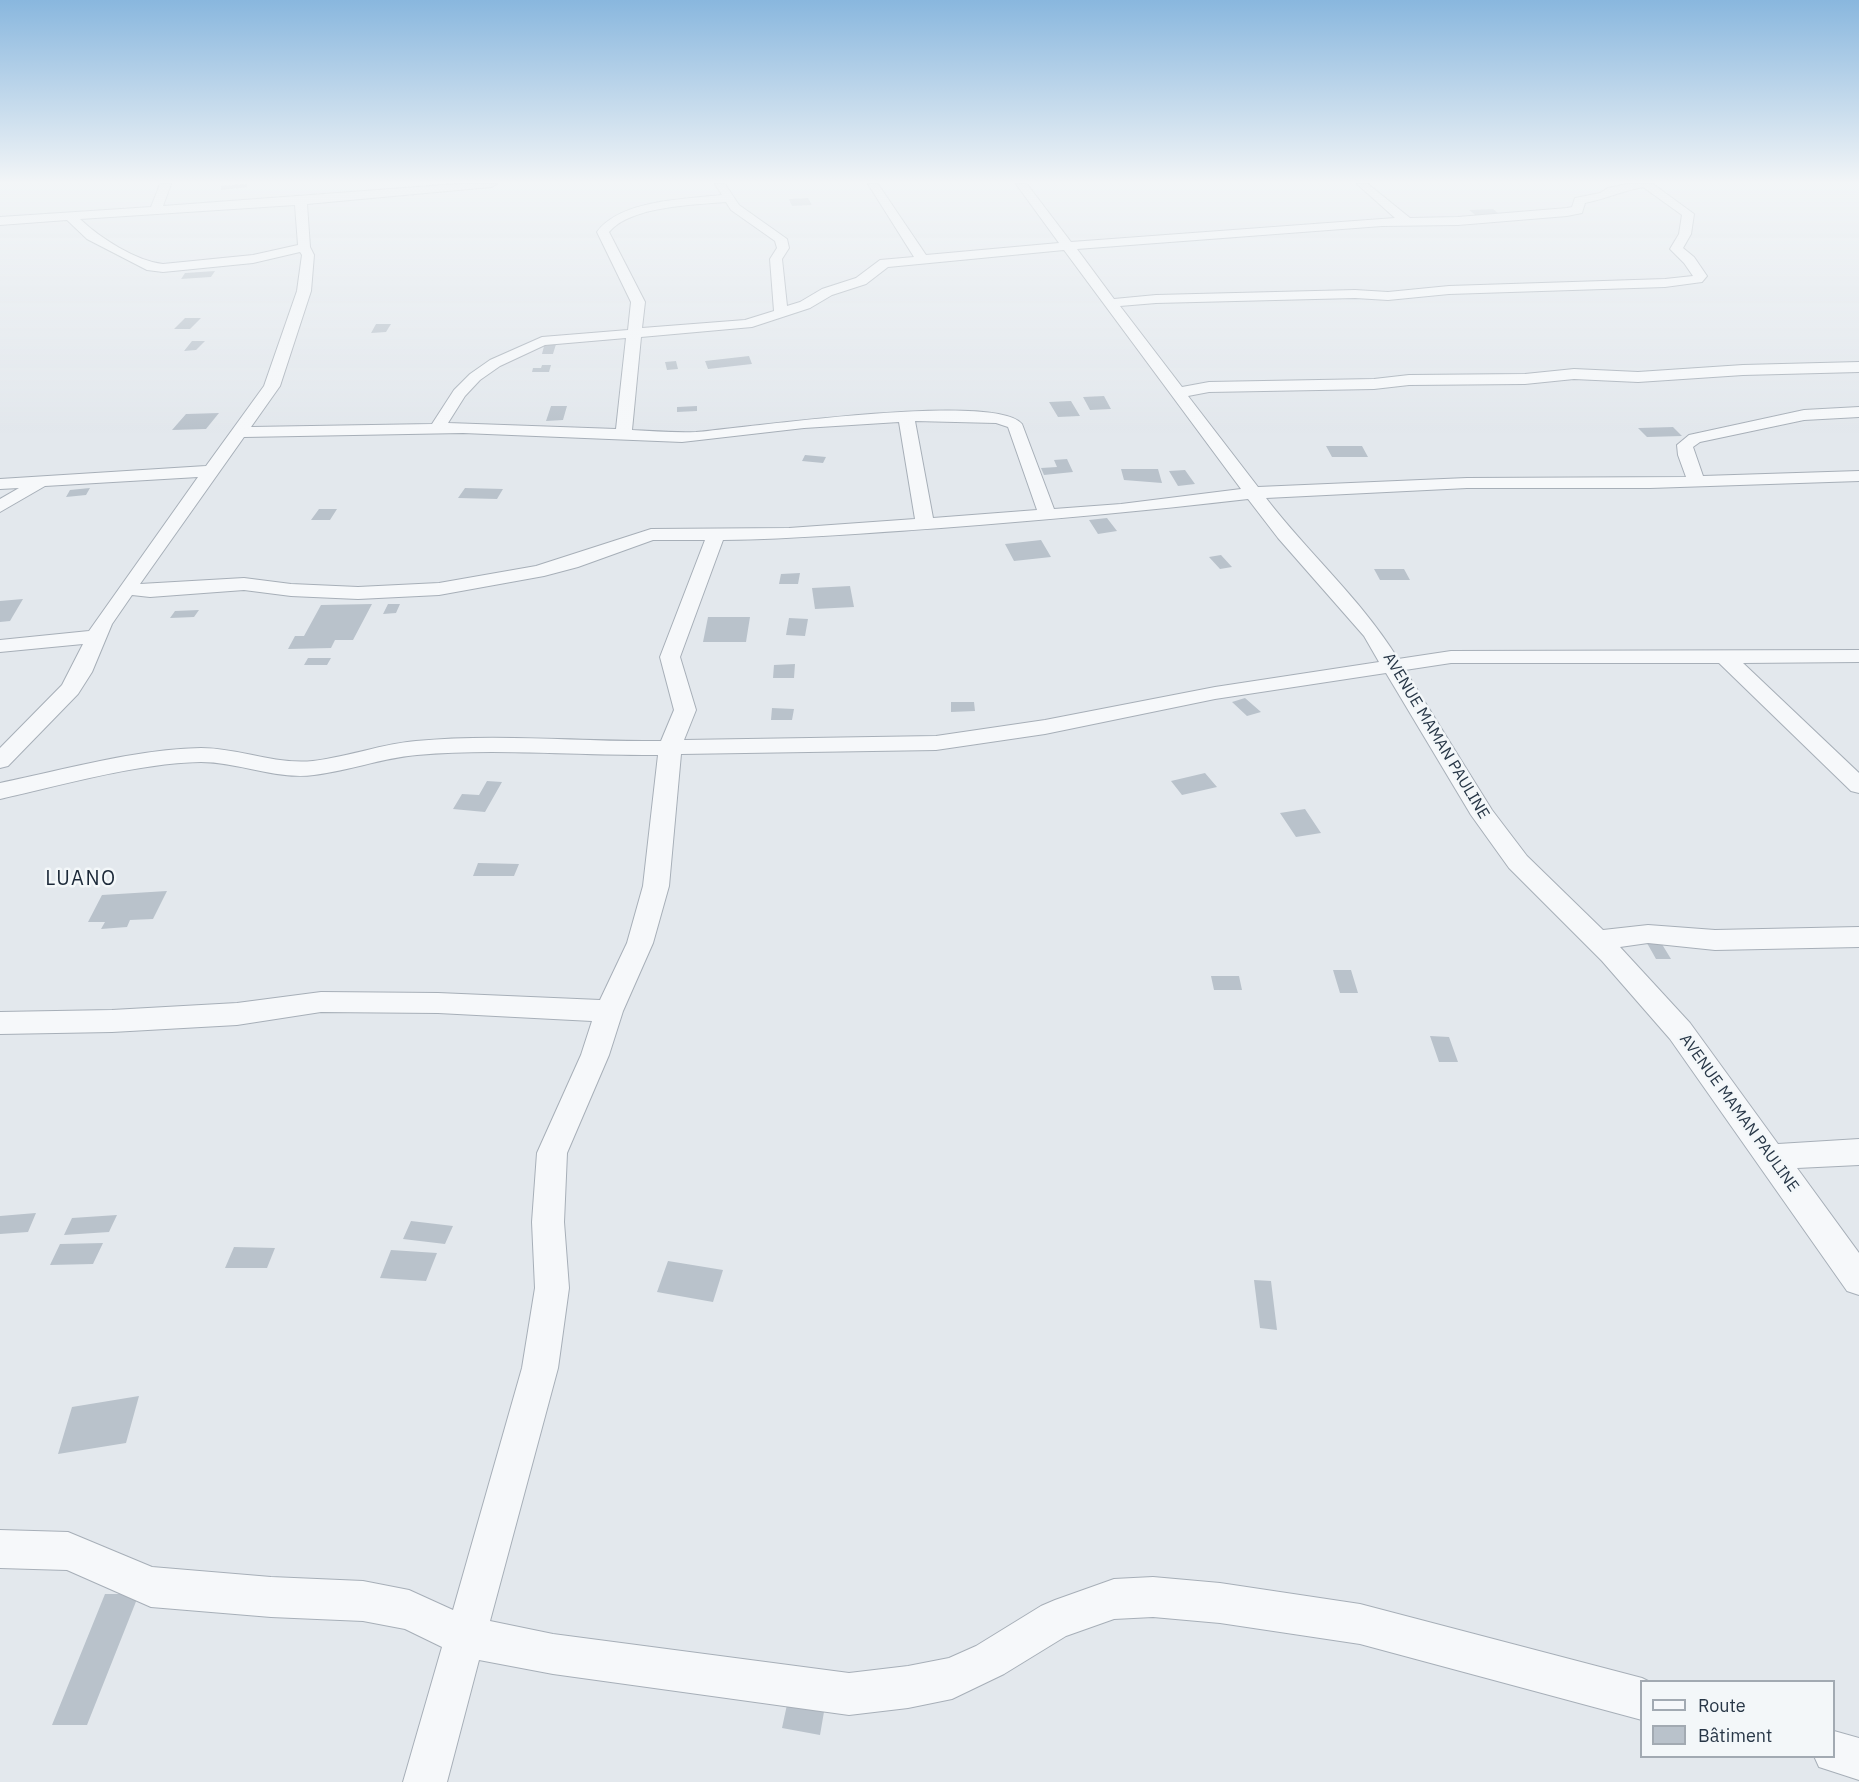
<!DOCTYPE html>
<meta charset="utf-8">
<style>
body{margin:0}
#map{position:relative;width:1859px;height:1782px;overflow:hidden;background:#e3e8ed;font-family:"IBM Plex Sans",sans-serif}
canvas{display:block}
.legend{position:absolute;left:1640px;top:1680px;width:195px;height:78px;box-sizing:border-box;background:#f3f7f9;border:2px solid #a2aab2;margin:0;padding:8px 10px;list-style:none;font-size:18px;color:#283747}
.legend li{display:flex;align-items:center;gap:12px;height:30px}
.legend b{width:30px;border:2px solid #a2aab2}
</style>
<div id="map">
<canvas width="1859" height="1782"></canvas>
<ul class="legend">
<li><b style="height:8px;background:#f6f8fa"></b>Route</li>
<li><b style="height:16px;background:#b9c2cb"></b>Bâtiment</li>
</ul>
</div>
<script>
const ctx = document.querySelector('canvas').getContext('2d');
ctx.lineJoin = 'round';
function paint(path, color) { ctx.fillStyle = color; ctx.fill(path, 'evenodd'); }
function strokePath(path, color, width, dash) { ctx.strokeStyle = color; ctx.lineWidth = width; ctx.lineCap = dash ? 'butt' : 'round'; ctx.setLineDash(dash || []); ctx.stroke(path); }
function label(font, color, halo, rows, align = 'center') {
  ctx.font = font + ' "IBM Plex Sans",sans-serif'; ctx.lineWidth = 5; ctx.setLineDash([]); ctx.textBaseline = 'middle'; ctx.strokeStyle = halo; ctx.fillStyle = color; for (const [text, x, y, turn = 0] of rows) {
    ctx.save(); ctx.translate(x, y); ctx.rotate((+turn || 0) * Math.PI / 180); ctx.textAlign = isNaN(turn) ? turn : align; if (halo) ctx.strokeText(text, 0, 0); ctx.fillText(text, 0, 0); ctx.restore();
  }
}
paint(new Path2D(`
 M247 184V187L221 190V186Z
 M808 198 812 205 792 206 789 199Z
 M1493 209 1503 217 1479 218 1469 210Z
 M215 271 211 277 181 279 185 273Z
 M185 318H201L190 329H174Z
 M376 324H391L386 332 371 333Z
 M192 341H205L196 350 184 351Z
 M557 341 553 354H542L545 342Z
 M749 356 752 364 708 369 705 361Z
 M676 361 678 369 667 370 665 362Z
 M542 365H551L549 372H532L533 368H541Z
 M1104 396 1111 409 1090 410 1083 397Z
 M1071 401 1080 416 1058 417 1049 402Z
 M551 406H567L563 420 546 421Z
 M697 406V411L677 412V407Z
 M219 413 206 429 172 430 186 414Z
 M1673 427 1682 436 1647 437 1638 428Z
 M1326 446H1362L1368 457H1332Z
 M805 455 826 457 823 463 802 461Z
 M1067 459 1073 472 1044 475 1041 468 1057 467 1054 460Z
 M1121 469H1158L1162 483 1124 480Z
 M1185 470 1195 484 1178 486 1169 471Z
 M90 488 86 495 66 497 70 490Z
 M465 488 503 489 497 499 458 498Z
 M319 509H337L330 520H311Z
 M1107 518 1117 531 1098 534 1089 520Z
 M1041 540 1051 557 1014 561 1005 544Z
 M1221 555 1232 567 1220 569 1209 557Z
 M1374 569H1404L1410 580H1380Z
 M800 573 798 584H779L781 574Z
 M850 586 854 607 815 609 812 588Z
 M23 599 10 621 0 622V601Z
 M372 604 353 640H335L331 648 288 649 295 636H304L321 605Z
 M388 604H400L396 613 383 614Z
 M199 610 194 617 170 618 175 611Z
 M708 617H750L746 642H703Z
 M789 618 808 619 805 636 786 635Z
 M308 658H331L327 665H304Z
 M795 664 794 678H773L774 665Z
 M1245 698 1261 712 1247 716 1232 702Z
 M951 702H974L975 711 951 712Z
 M772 708 794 709 792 720H771Z
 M1205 773 1217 787 1182 795 1171 781Z
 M487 781 502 782 485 812 453 809 462 794 479 795Z
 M1305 809 1321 833 1296 837 1280 813Z
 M478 863 519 864 514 876H473Z
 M167 891 153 919 130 920 127 927 101 929 105 922H88L102 895Z
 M1643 936H1657L1671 959H1656Z
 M1333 970H1351L1358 993H1340Z
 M1211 976H1239L1242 990H1214Z
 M1430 1036 1449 1037 1458 1062H1439Z
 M36 1213 28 1232 0 1234V1216Z
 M117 1215 109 1232 64 1235 72 1218Z
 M411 1221 453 1226 445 1244 403 1239Z
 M103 1243 93 1264 50 1265 60 1244Z
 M234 1247 275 1248 267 1268H225Z
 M391 1250 437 1253 426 1281 380 1278Z
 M668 1261 723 1270 713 1302 657 1292Z
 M1254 1280 1271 1281 1277 1330 1260 1328Z
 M139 1396 126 1443 58 1454 72 1407Z
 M105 1594H139L87 1725H52Z
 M788 1700 825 1706 820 1735 782 1728Z`), '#b9c2cb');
const minor = new Path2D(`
 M160 184H171L163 206 458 184H497L491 187 307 204 310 247 314 255 311 291 280 386 251 427 432 424 454 390 470 374 490 360 542 337 628 330 631 302 597 232C620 200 685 199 722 195L715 184H725L739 205 787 239 789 248 782 259 787 306 800 302 822 289 856 278 880 260 914 257 868 184H878L926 255 1059 243 1016 184H1027L1071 242 1395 218 1357 184H1368L1410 218 1458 217 1567 208 1572 207 1575 198 1600 193 1608 188 1627 184H1653L1694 214 1691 234 1683 248 1694 257 1707 276 1702 282 1665 287 1449 294 1388 300 1355 298 1156 303 1120 306 1182 387 1209 382 1374 379 1409 375 1525 374 1574 369 1638 372 1743 365 1859 362V372L1743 375 1638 382 1574 379 1525 384 1409 385 1374 389 1209 392 1188 396 1258 487 1467 478 1686 477 1678 455 1677 445 1689 435 1804 410 1859 407V417L1804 420 1700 442 1693 447 1703 476 1859 471V481L1650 488H1467L1266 498C1308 553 1362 600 1398 659L1451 651 1859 650V662L1743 663 1859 773V793L1851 791 1719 663H1451L1405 670 1492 810 1527 856 1603 930 1648 925 1715 930 1859 927V947L1715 950 1648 943 1620 947 1690 1023 1778 1144 1859 1139V1165L1797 1168 1859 1253V1295L1847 1291 1670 1039 1602 961 1509 868 1471 815 1386 673 1215 699 1045 734 936 750 681 754 669 886 653 943 623 1011 609 1055 567 1153 564 1222 569 1288 558 1368 490 1621 553 1634 849 1673 908 1666 949 1658 976 1646 1041 1606 1055 1600 1114 1579 1153 1577 1220 1583 1360 1604 1642 1678 1650 1682H1642V1720L1360 1644 1220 1623 1153 1617 1114 1619 1066 1636 1004 1674 952 1699 908 1708 849 1715 553 1674 479 1660 447 1782H403L442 1647 405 1629 363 1621 271 1617 151 1607 67 1570 0 1568V1530L68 1532 152 1567 271 1577 363 1581 409 1590 453 1610 522 1368 535 1288 532 1222 537 1153 581 1055 592 1021 438 1013 321 1012 237 1025 112 1032 0 1034V1012L112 1010 237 1003 321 992 438 993 600 1000 627 943 643 886 658 755C578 756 497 748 417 755 382 758 348 771 314 775 276 780 239 762 201 762 139 763 62 785 0 799V783C63 770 137 749 201 748 239 748 275 765 313 761 348 757 381 744 416 741 497 733 580 742 661 741L674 710 660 657 705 540H653L578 567 544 576 439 595 358 599 291 596 244 590 150 597 132 595 112 624 92 672 78 694 8 766 0 768V748L62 685 83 644 0 652V640L89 631 198 477 45 486 0 512V499L19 488 0 489V479L206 466 264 386 297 291 302 255 300 252 253 263 163 272 147 270 87 239 67 220 0 225V217L151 207ZM1643 187 1682 215 1679 234 1670 249 1684 263 1693 276 1665 279 1449 286 1388 292 1355 290 1156 295 1114 299 1077 249 1382 226 1458 225 1567 216 1582 213 1585 203C1605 199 1622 191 1643 187ZM726 202 731 210 775 241 777 248 770 259 774 311 745 320 642 328 645 302 609 232C631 206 693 205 726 202ZM295 205 298 245 253 255 163 264C136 261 100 238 80 219ZM1064 250 1241 489 1121 504 1054 509 1022 424C996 391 745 428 696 432 675 433 653 431 632 430L641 337 752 327 810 308 832 295 866 284 888 267ZM626 338 616 429 448 423 465 396 480 380 500 366 545 345ZM915 421 996 423 1008 427 1037 510 933 518ZM899 422 915 519 789 528 651 529 536 566 439 583 358 587 291 584 244 578 140 584 244 437 463 433 682 442 804 428ZM1248 499 1278 538 1364 636 1379 662 1215 687 1045 720 936 736 684 740 696 710 680 657 723 540C796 539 868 533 941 528 1044 520 1146 511 1248 499Z
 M1834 1731 1859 1738V1780L1819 1767 1814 1756H1834Z`);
strokePath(minor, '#a7afb8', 2);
paint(minor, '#f6f8fa');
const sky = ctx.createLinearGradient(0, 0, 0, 433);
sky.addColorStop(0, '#89b7de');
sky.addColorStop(0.42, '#f2f5f7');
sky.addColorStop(1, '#f2f5f700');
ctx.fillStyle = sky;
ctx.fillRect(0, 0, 1859, 433);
label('16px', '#283747', '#f3f7f9', [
 ["AVENUE MAMAN PAULINE",1436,736,59],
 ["AVENUE MAMAN PAULINE",1739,1113,54]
]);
ctx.letterSpacing = '1.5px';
label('20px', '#1b2838', '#f3f7f9', [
 ["LUANO",81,879]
]);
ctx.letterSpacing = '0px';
</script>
